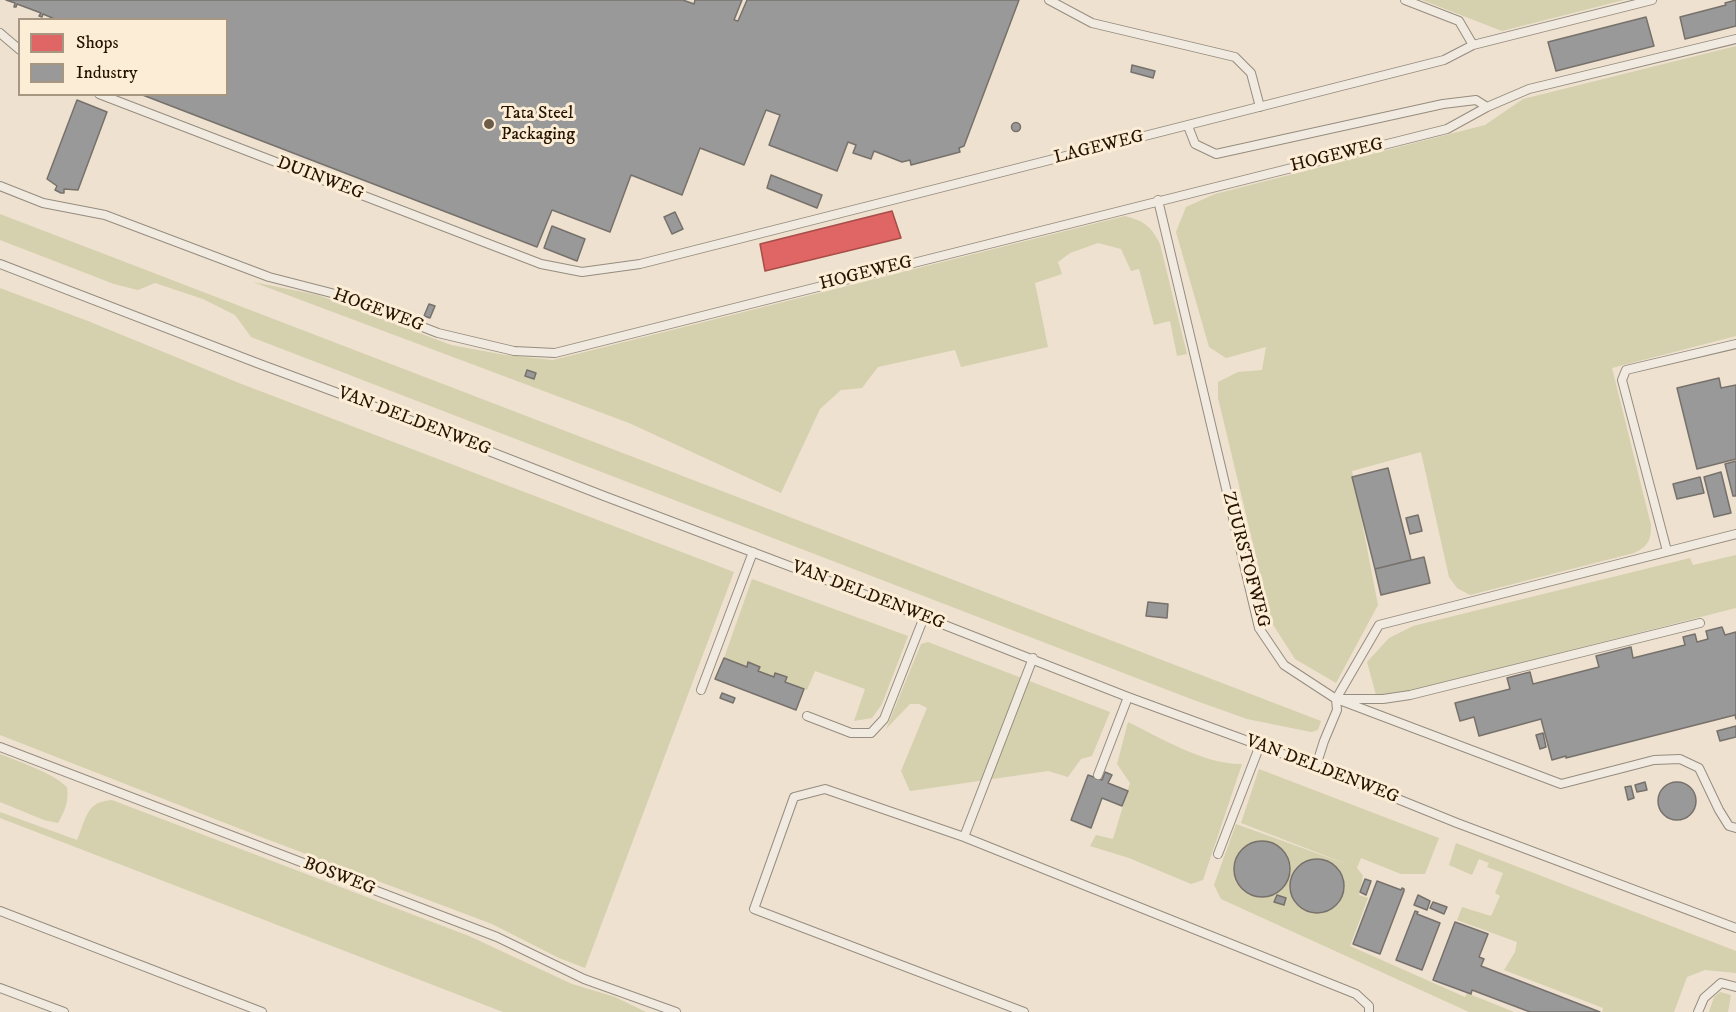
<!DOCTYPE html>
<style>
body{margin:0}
#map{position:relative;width:1736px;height:1012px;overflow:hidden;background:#eee1cf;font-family:"IM FELL DW Pica",serif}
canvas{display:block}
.legend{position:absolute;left:18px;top:18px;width:210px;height:78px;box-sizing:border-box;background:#fcedd7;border:2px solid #a79681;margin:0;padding:8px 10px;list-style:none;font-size:18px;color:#271400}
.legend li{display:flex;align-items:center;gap:12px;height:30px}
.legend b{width:30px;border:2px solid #a79681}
</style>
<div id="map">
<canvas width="1736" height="1012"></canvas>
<ul class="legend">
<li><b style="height:16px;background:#e06666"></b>Shops</li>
<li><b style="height:16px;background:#999"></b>Industry</li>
</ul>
</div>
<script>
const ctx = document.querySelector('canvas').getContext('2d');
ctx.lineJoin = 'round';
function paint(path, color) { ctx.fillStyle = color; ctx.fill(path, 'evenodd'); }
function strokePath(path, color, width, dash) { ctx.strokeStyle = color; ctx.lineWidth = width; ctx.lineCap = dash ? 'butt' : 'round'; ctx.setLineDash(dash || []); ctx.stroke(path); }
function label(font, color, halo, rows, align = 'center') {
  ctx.font = font + ' "IM FELL DW Pica",serif'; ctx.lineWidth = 6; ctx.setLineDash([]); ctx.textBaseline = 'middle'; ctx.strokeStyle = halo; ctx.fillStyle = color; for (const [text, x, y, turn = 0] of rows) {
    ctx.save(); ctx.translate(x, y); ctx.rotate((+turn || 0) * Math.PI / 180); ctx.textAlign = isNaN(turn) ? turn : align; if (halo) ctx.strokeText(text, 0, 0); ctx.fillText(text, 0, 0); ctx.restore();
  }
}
paint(new Path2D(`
 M1422 0H1624L1502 31Z
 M1736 46V336L1612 368 1651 525C1651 541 1648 546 1634 553L1470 595 1457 588 1449 577 1421 452 1352 471 1378 605 1336 683 1295 659 1272 623 1218 398V382L1238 372 1262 370 1266 347 1226 358 1209 347 1176 232 1186 207 1215 194 1485 125 1523 99Z
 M0 214 1321 721 1318 730 1311 732 1247 719 1191 699 251 337 235 315 203 299 155 283 138 290 114 284 0 240Z
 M1125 216C1144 221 1151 226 1160 244L1187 354 1177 356 1170 321 1154 325 1139 269 1131 271 1121 249 1098 243 1070 253 1058 262 1062 274 1035 283 1048 347 961 367 955 350 878 367 862 388 841 390 820 409 781 493 629 423 253 282 318 295 451 345 505 355 553 360Z
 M0 288 88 321 239 383 734 572 585 968 559 958 492 924 261 837 0 735Z
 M1736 555V608L1406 692 1376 695 1367 662 1389 638 1413 626 1690 558 1693 565Z
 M752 579 908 636 882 704 872 718 854 721 865 689 815 671 807 690 724 658Z
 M928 642 1110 712 1092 756 1081 759 1068 777 1048 771 910 791 901 771 927 708 919 704H910L886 729 921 644Z
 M1128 722C1161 738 1205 765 1242 764L1203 880 1191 884 1129 858 1090 846 1096 835 1113 839 1130 783 1117 764Z
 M0 754C22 763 49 771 67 787 69 801 65 811 58 823L44 820 0 802Z
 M1259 769 1439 838 1425 874H1401L1361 858 1357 868 1363 876 1359 895 1368 898 1350 946 1465 997 1467 993 1514 1012H1469L1221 899 1214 885 1236 824 1352 866 1241 823Z
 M112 800 469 936 572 984 615 997 646 1012H503L0 818V812L77 840C87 818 85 802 112 800Z
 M1456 843 1736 951V973L1705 970 1687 977 1674 1012H1602L1603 1008 1504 970 1515 952 1517 942 1457 920 1462 907 1491 916 1500 896 1495 893 1503 873 1487 867 1489 863 1479 859 1472 875 1449 865Z
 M1720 992 1731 995 1728 1012H1709L1714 997Z`), '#d5d0ad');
const shops = new Path2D(`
 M892 211 901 238 765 271 760 244Z`);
paint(shops, '#e06666');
strokePath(shops, '#a84d47', 1.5);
const industry = new Path2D(`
 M6 0H683L694 4 695 0H742L734 20 738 21 747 0H1019L964 146 959 148 960 152 911 165 910 160 902 162 874 151 871 159 853 153 856 145 848 142 837 171 769 145 780 115 766 110 744 165 700 148 682 195 631 175 610 232 552 210 537 247 140 94H226V20H57L43 14 42 17 39 16 41 13 17 4 16 7H14L15 3Z
 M1736 0V26L1685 39 1680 17 1726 5 1725 3Z
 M1646 17 1654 46 1556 71 1548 42Z
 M1132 65 1155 71 1153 78 1131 72Z
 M77 100 107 112 78 190 64 189V193H61L55 190 57 186 47 179Z
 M1011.5 127a4.5 4.5 0 1 1 9 0a4.5 4.5 0 1 1-9 0Z
 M771 175 822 195 817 208 767 188Z
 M675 212 683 229 672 234 664 217Z
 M552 226 585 239 577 261 544 248Z
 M429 304 435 306 430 318 424 316Z
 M527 370 536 373 534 379 525 376Z
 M1719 378 1721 388 1736 385V459L1697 469 1677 388Z
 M1736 461V496H1733L1725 464Z
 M1388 468 1411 560 1375 569 1352 477Z
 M1721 472 1731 513 1714 517 1704 477Z
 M1700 477 1704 493 1677 499 1673 484Z
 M1418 515 1422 531 1410 534 1406 518Z
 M1424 557 1430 583 1381 595 1375 569Z
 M1148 602 1168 604 1167 618 1146 616Z
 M1722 627 1725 635 1736 632V719L1735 715 1566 758V756L1552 760 1541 719 1479 736 1474 717 1460 721 1455 703 1510 689 1507 678 1530 672 1533 684 1599 667 1596 656 1631 647 1633 658 1685 645 1683 637 1695 634 1697 642 1708 639 1706 631Z
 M724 658 747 667 748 662 760 667 758 671 774 677 775 673 787 677 785 682 804 689 796 710 715 679Z
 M722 693 735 698 733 703 720 698Z
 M1736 726V737L1720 741 1717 731Z
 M1543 733 1546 747 1540 749 1536 735Z
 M1105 772 1112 775 1108 783 1128 791 1122 806 1102 798 1091 828 1071 820 1088 775 1102 780Z
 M1645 782 1647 790 1637 792 1635 785Z
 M1658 801a19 19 0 1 1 38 0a19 19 0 1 1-38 0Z
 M1631 786 1634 798 1628 800 1625 787Z
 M1234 869a28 28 0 1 1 56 0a28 28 0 1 1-56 0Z
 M1290 886a27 27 0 1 1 54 0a27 27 0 1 1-54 0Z
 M1365 879 1371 881 1366 895 1360 892Z
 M1377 881 1401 890 1402 888 1404 889V891L1380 954 1353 944Z
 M1277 895 1286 898 1284 905 1274 902Z
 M1418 895 1430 901 1427 910 1414 905Z
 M1433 902 1447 907 1444 914 1430 908Z
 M1415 911 1418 912 1417 914 1440 923 1422 970 1396 960Z
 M1455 922 1488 934 1479 957 1484 959 1481 966 1600 1012H1530L1472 990 1471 994 1433 980Z`);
paint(industry, '#999');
strokePath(industry, '#77716b', 1.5);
const service = new Path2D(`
 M1049 0 1092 23 1235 57 1251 73 1260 107
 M1405 0 1459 21 1473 45
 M0 33 20 50
 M99 94 541 264 582 272 640 264 1444 60 1473 45 1652 0
 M1188 126 1195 144 1216 154 1443 104 1476 100 1487 107
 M0 186 43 203 105 215 269 277 343 296 438 333 514 351 555 353 1447 129 1487 107 1529 89 1736 39
 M1158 200 1259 628 1284 665 1336 699H1383L1410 695 1700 623
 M0 264 257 363 389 412 604 496 924 617 1128 697 1316 766 1457 823 1736 928
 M1667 551 1622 380 1626 370 1736 344
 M701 690 753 552
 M1342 701 1561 784 1654 760 1680 759 1699 768 1719 810 1729 826 1736 828
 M807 716 851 733H871L884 719 924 617
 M0 747 497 937 584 979 676 1012
 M1316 766 1324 741 1337 710 1336 699 1379 625 1736 534
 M1098 775 1128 697
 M964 837 1033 658
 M1218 854 1260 745
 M0 911 262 1012
 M0 988 64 1012
 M1024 1012 754 909 794 797 825 789 964 837 1356 994 1369 1006V1012
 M1698 1012 1704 998 1721 983 1736 987`);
strokePath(service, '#968c7f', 10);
strokePath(service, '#f0eae0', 8);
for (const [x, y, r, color] of [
 [489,124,6,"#6d5c48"]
]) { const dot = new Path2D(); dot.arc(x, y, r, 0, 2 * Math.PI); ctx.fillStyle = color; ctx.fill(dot); strokePath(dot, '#fcedd7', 2); }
label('18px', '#271400', '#fcedd7', [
 ["Tata Steel",501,114],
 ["Packaging",501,135]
], 'left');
label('18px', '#271400', '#fcedd7', [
 ["LAGEWEG",1099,148,-14],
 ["HOGEWEG",1337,156,-14],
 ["DUINWEG",320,179,21],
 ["HOGEWEG",866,274,-14],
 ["HOGEWEG",378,311,20],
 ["VAN DELDENWEG",414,422,21],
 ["ZUURSTOFWEG",1245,560,75],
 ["VAN DELDENWEG",868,596,21],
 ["VAN DELDENWEG",1322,770,21],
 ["BOSWEG",339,877,21]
]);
</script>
